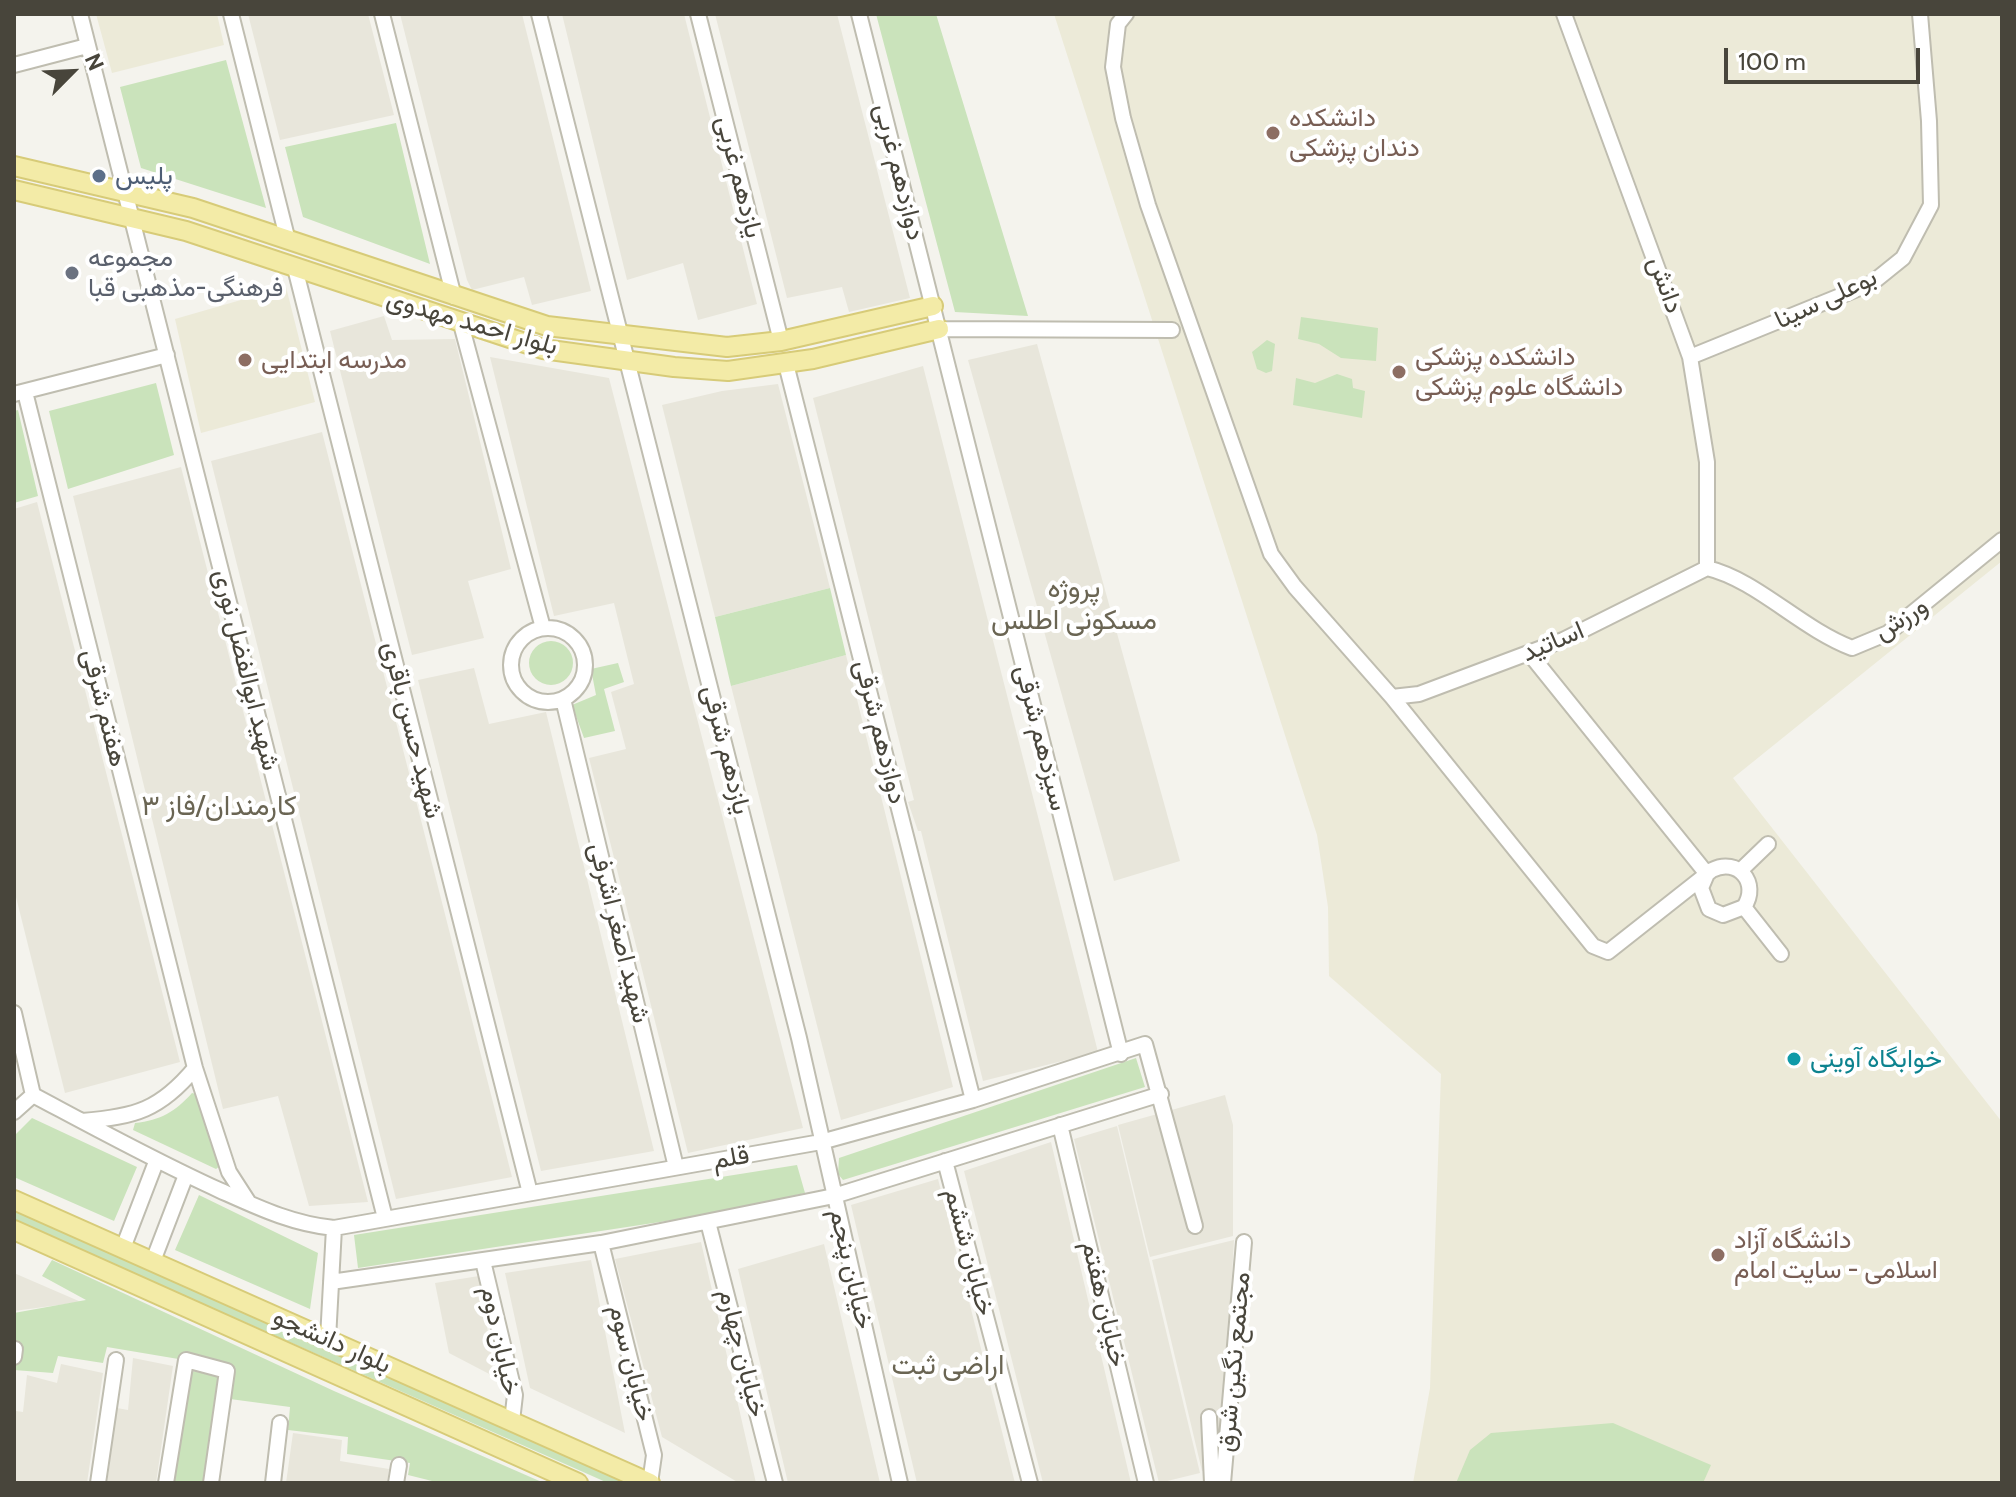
<!DOCTYPE html>
<meta charset="utf-8">
<style>
body{margin:0}
#map{position:relative;width:2016px;height:1497px;overflow:hidden;background:#f4f3ed;font-family:Cabin,sans-serif}
canvas{display:block}
.frame{position:absolute;inset:0;border:16px solid #48453b;pointer-events:none}
.north{position:absolute;left:32px;top:32px;width:80px;height:80px;-webkit-text-stroke:6px #fff;paint-order:stroke;rotate:66deg;font-size:22px;font-weight:700;line-height:32px;text-align:center;color:#48453b}
.north::after{content:'';display:block;margin:auto;width:28px;height:36px;background:#48453b;clip-path:polygon(50% 0,100% 100%,50% 72%,0 100%)}
.scale{position:absolute;left:1724px;top:48px;width:196px;height:36px;box-sizing:border-box;border:4px solid #48453b;border-top:0;padding-left:10px;font-size:24px;line-height:28px;white-space:nowrap;color:#48453b;-webkit-text-stroke:6px #fff;paint-order:stroke}
</style>
<div id="map">
<canvas width="2016" height="1497"></canvas>
<div class="frame"></div>
<div class="north">N</div>
<div class="scale">100 m</div>
</div>
<script>
const ctx = document.querySelector('canvas').getContext('2d');
ctx.lineJoin = 'round';
function paint(path, color) { ctx.fillStyle = color; ctx.fill(path, 'evenodd'); }
function strokePath(path, color, width, dash) { ctx.strokeStyle = color; ctx.lineWidth = width; ctx.lineCap = dash ? 'butt' : 'round'; ctx.setLineDash(dash || []); ctx.stroke(path); }
function label(font, color, halo, rows, align = 'center') {
  ctx.font = font + ' Cabin,Vazirmatn,sans-serif'; ctx.lineWidth = 8; ctx.setLineDash([]); ctx.textBaseline = 'middle'; ctx.strokeStyle = halo; ctx.fillStyle = color; for (const [text, x, y, turn = 0] of rows) {
    ctx.save(); ctx.translate(x, y); ctx.rotate((+turn || 0) * Math.PI / 180); ctx.textAlign = isNaN(turn) ? turn : align; if (halo) ctx.strokeText(text, 0, 0); ctx.fillText(text, 0, 0); ctx.restore();
  }
}
paint(new Path2D(`
 M248 14H368L394 115 280 140Z
 M400 14H522L591 291 532 305 524 277 472 290 467 280Z
 M562 14H684L757 304 698 320 683 263 627 280Z
 M715 14H837L910 298 849 312 842 287 787 298Z
 M384 316 392 340 455 339 511 569 468 581 484 638 412 655 330 331Z
 M1037 344 1180 861 1114 881 968 360Z
 M490 357 609 378 803 1128 688 1153 589 758 626 749 611 692 634 684 614 603 554 616Z
 M923 366 1098 1052 983 1081 921 831H918L908 802 914 800 813 398Z
 M778 384 830 588 715 617 662 405 722 391Z
 M322 432 512 1177 396 1199 211 461Z
 M181 467 368 1202 309 1206 278 1096 223 1109 73 496Z
 M37 502 180 1062 65 1093 14 889V509Z
 M846 655 953 1087 841 1120 731 686Z
 M474 668 489 724 546 712 654 1151 541 1171 418 680Z
 M1225 1095 1233 1125V1236L1150 1257 1118 1125Z
 M1117 1126 1200 1473 1159 1483 1074 1139Z
 M1051 1142 1131 1483H1043L964 1171Z
 M938 1179 1015 1483H917L851 1205Z
 M1234 1240 1221 1468 1202 1471 1152 1260Z
 M701 1242 756 1483H739L662 1437 615 1259Z
 M824 1244 880 1483H788L738 1269Z
 M591 1260 625 1433 530 1388 505 1273Z
 M14 1273 81 1302 14 1311Z
 M479 1276 495 1377 449 1353 435 1283Z
 M133 1358 173 1366 156 1483H107L117 1408 128 1410Z
 M61 1364 103 1373 87 1483H14V1430L16 1411 23 1412 27 1375 57 1383Z
 M293 1433 342 1440 340 1461 389 1469 387 1483H286Z`), '#e8e6db');
paint(new Path2D(`
 M96 14H217L224 45 112 73Z
 M1054 14H2002V561L1733 778 2002 1122V1483H1413L1430 1388 1441 1074 1329 976 1328 907 1317 835Z
 M286 287 315 402 201 433 175 319Z`), '#ecead8');
paint(new Path2D(`
 M876 14H936L1028 316 955 312Z
 M226 60 266 208 141 168 120 87Z
 M396 123 430 264 303 217 285 147Z
 M1301 317 1378 328 1376 361 1341 358 1319 344 1298 339Z
 M1267 340 1275 344 1272 371 1266 373 1257 369 1252 352Z
 M1337 374 1352 379 1353 388 1365 391 1362 418 1293 405 1296 378 1315 383Z
 M156 383 174 455 68 489 49 411Z
 M18 410 38 496 14 503V411Z
 M830 588 846 655 731 686 715 617Z
 M529 663a22 22 0 1 1 44 0a22 22 0 1 1-44 0Z
 M618 663 624 682 604 689 615 731 584 738 572 705 596 695 591 669Z
 M1136 1058 1145 1087 843 1180 838 1174 839 1158Z
 M192 1093 200 1095 220 1166 216 1169 133 1130 135 1123C161 1120 175 1112 192 1093Z
 M32 1118 137 1167 114 1221 14 1177V1136Z
 M797 1165 805 1193 719 1213 358 1268 354 1235Z
 M199 1195 318 1253 310 1309 175 1250Z
 M14 1211 627 1483H608L14 1220Z
 M52 1260 334 1391 544 1483H440L408 1475 410 1463 347 1454 348 1437 288 1430 290 1407 230 1399 226 1367 107 1347 103 1363 58 1356 53 1373 14 1370V1313L86 1300 42 1276Z
 M191 1371 219 1374 204 1483H173Z
 M1613 1423 1711 1465 1703 1483H1456L1470 1450 1491 1433Z`), '#cae3bb');
const minor = new Path2D(`
 M80 14 385 1218
 M231 14 288 241
 M382 14 454 297
 M539 14 799 1038 900 1483
 M698 14 781 341
 M859 14 1121 1054
 M1126 14 1118 24 1113 67 1123 118 1148 205 1271 554 1295 587 1392 697 1593 946 1608 952 1712 870C1738 857 1760 883 1744 907L1723 915 1709 909 1701 888 1707 874
 M1564 14 1690 357 1707 462V568
 M14 65 87 46
 M295 268 530 1193
 M461 324 543 628
 M939 329 1172 330
 M1690 357 1872 283 1903 258 1931 205 1929 121 1920 14
 M786 364 973 1100
 M25 392 195 1068 229 1172 249 1203
 M14 394 167 355
 M1707 568C1757 580 1800 628 1852 648L1888 633 2002 540
 M511 665a37 37 0 1 1 74 0a37 37 0 1 1-74 0Z
 M1529 653 1707 874
 M1392 697 1419 694 1563 640 1707 568
 M563 699 676 1167
 M1740 871 1768 844
 M1744 907 1781 954
 M14 1013 33 1095
 M33 1095C95 1128 155 1161 219 1190 257 1207 292 1224 334 1228L821 1142 973 1100 1145 1044 1195 1226
 M14 1112 33 1095
 M82 1121C135 1117 160 1110 195 1068
 M1060 1125 1146 1483
 M945 1161 1030 1483
 M708 1222 775 1483
 M601 1243 654 1455 650 1483
 M123 1248 156 1162
 M153 1261 186 1175
 M483 1261 515 1395 512 1421
 M331 1282 601 1243 834 1196 1161 1094
 M328 1339 334 1228
 M14 1357 15 1349
 M1209 1417 1212 1483
 M98 1483 116 1360
 M166 1483 186 1360 227 1371 211 1483
 M273 1483 280 1423
 M396 1483 399 1465
 M1223 1483 1244 1242`);
const major = new Path2D(`
 M14 166 193 208 547 326 727 347 781 341 933 306
 M14 190 186 231 543 349 674 367 728 371 813 359 939 329
 M14 1200 650 1483
 M14 1230 578 1483`);
strokePath(minor, '#bfbdb0', 18);
strokePath(major, '#d7cb78', 22);
strokePath(minor, '#fff', 14);
strokePath(major, '#f3eba7', 18);
for (const [x, y, r, color] of [
 [1273,133,8,"#8d6e63"],
 [99,176,8,"#5c6f8a"],
 [72,273,8,"#6b7280"],
 [245,360,8,"#8d6e63"],
 [1399,372,8,"#8d6e63"],
 [1794,1059,8,"#0f9aa8"],
 [1718,1255,8,"#8d6e63"]
]) { const dot = new Path2D(); dot.arc(x, y, r, 0, 2 * Math.PI); ctx.fillStyle = color; ctx.fill(dot); strokePath(dot, '#fff', 3); }
label('26px', '#785e54', '#fff', [
 ["دانشکده",1289,118],
 ["دندان پزشکی",1289,148],
 ["دانشکده پزشکی",1415,357],
 ["دانشگاه علوم پزشکی",1415,387],
 ["مدرسه ابتدایی",261,360],
 ["دانشگاه آزاد",1734,1240],
 ["اسلامی - سایت امام",1734,1270]
], 'left');
label('26px', '#48453b', '#fff', [
 ["دوازدهم غربی",899,172,76],
 ["یازدهم غربی",739,177,76],
 ["دانش",1665,285,70],
 ["بوعلی سینا",1826,299,-25],
 ["بلوار احمد مهدوی",472,323,16],
 ["ورزش",1901,619,-33],
 ["اساتید",1553,642,-23],
 ["شهید ابوالفضل نوری",246,670,76],
 ["هفتم شرقی",104,708,76],
 ["شهید حسن باقری",412,730,76],
 ["دوازدهم شرقی",880,732,76],
 ["سیزدهم شرقی",1041,738,76],
 ["یازدهم شرقی",726,750,76],
 ["شهید اصغر اشرفی",619,933,76],
 ["قلم",731,1158,-10],
 ["خیابان ششم",969,1252,75],
 ["خیابان پنجم",851,1269,77],
 ["خیابان هفتم",1104,1304,77],
 ["بلوار دانشجو",332,1341,24],
 ["خیابان دوم",500,1341,78],
 ["خیابان چهارم",742,1353,76],
 ["مجتمع نگین شرق",1234,1362,-85],
 ["خیابان سوم",631,1363,76]
]);
label('26px', '#4e5e75', '#fff', [
 ["پلیس",115,176]
], 'left');
label('26px', '#5b616d', '#fff', [
 ["مجموعه",88,258],
 ["فرهنگی-مذهبی قبا",88,288]
], 'left');
label('26px', '#0d838f', '#fff', [
 ["خوابگاه آوینی",1810,1059]
], 'left');
label('28px', '#6a6553', '#fff', [
 ["پروژه",1074,589],
 ["مسکونی اطلس",1074,621],
 ["کارمندان/فاز ۳",219,807],
 ["اراضی ثبت",948,1366]
]);
</script>
